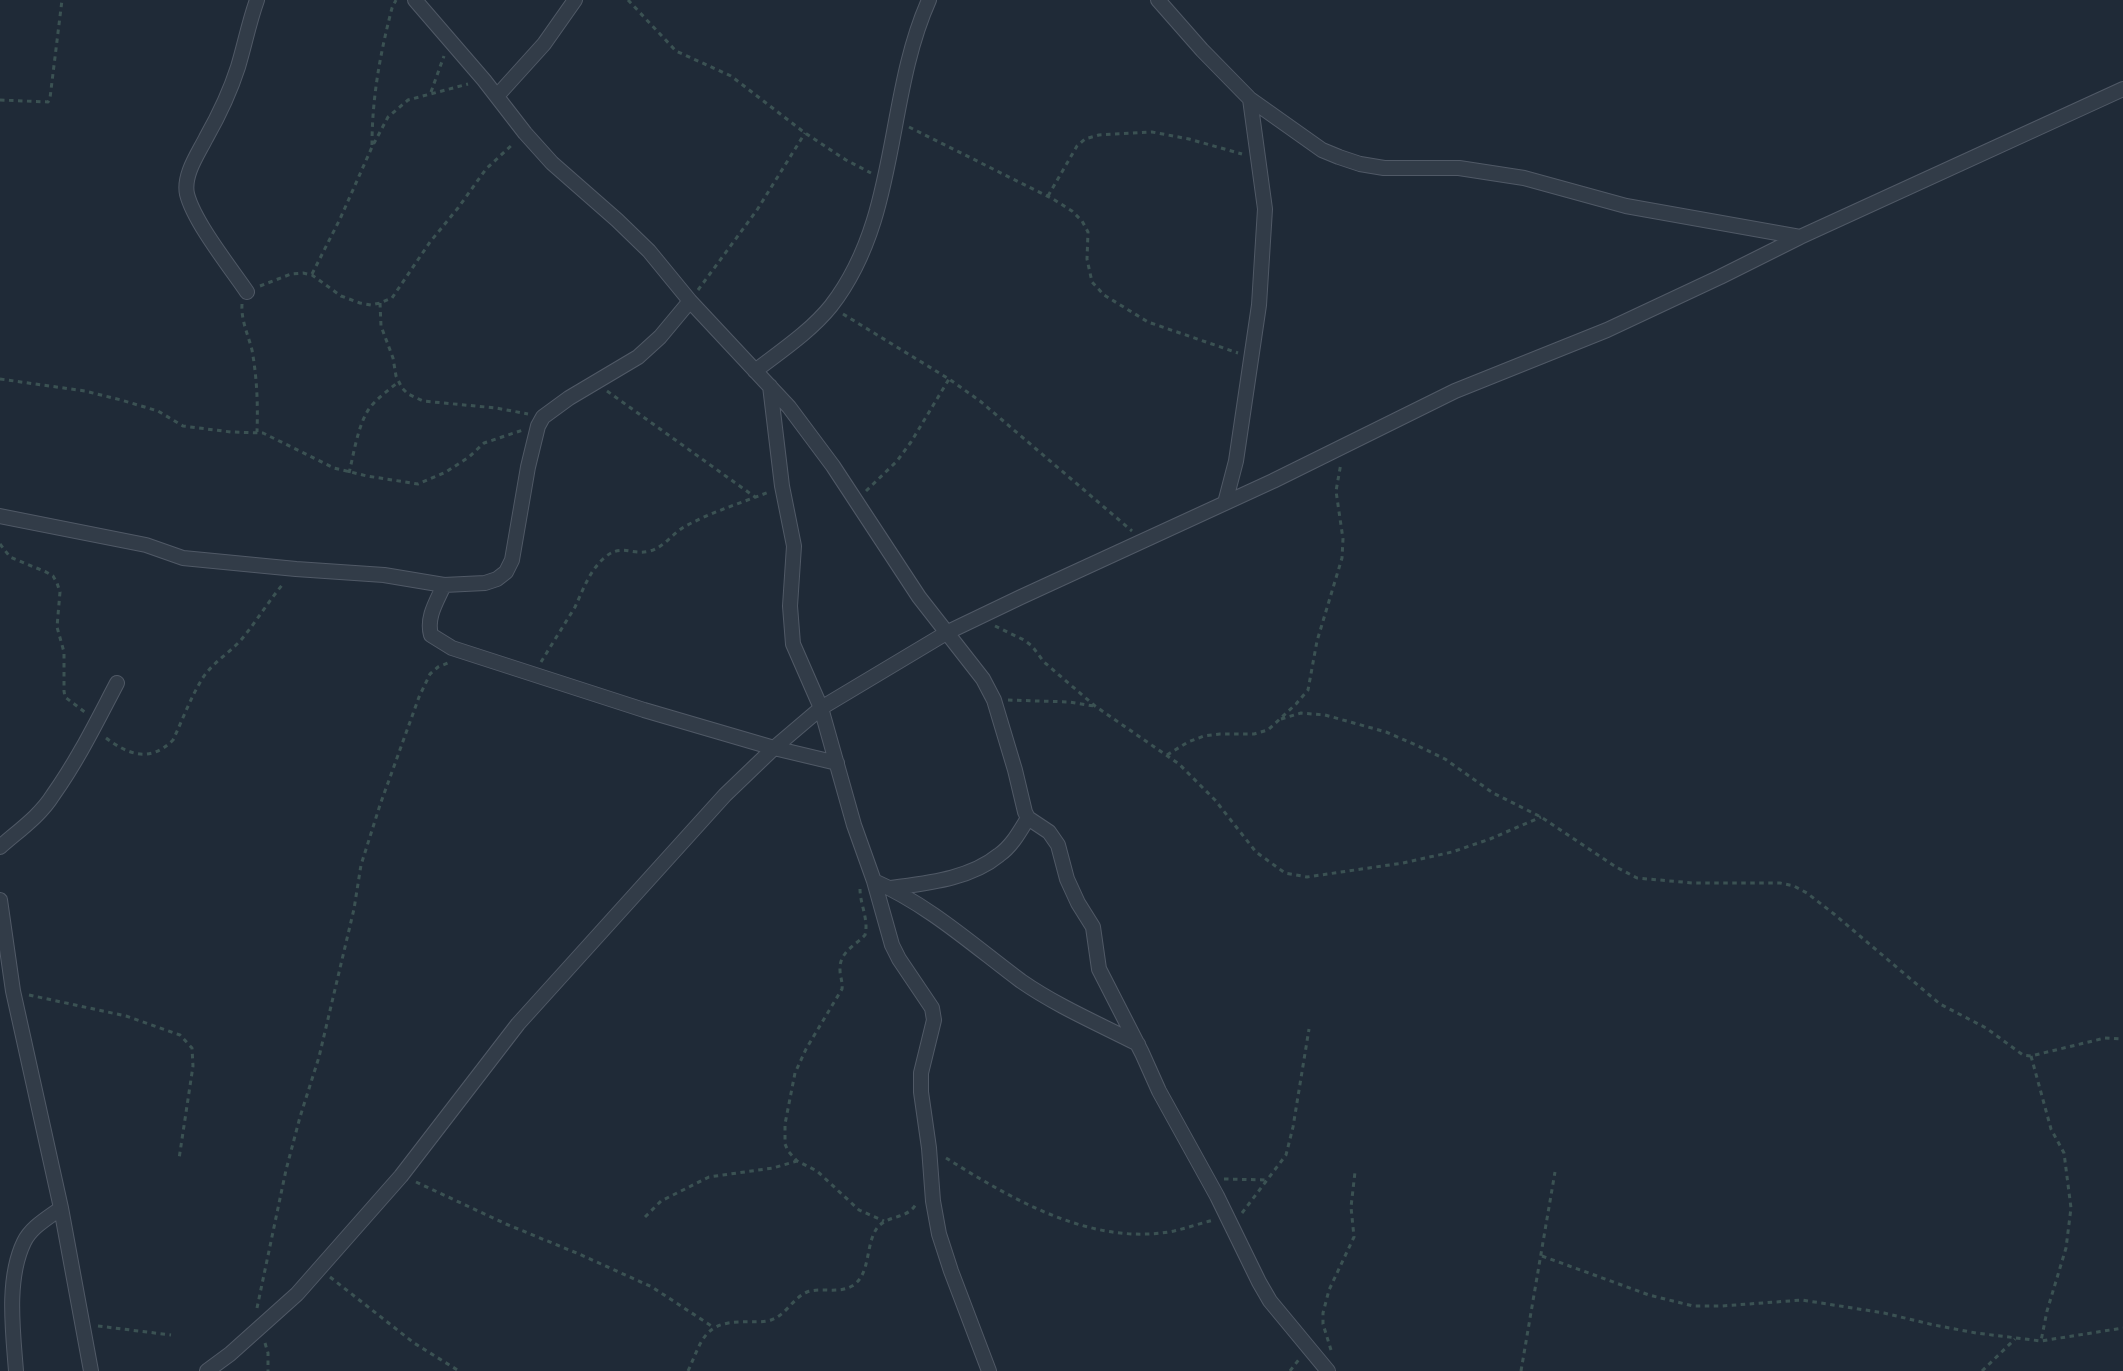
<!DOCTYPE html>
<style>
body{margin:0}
canvas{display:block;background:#1f2a37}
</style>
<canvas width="2123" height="1371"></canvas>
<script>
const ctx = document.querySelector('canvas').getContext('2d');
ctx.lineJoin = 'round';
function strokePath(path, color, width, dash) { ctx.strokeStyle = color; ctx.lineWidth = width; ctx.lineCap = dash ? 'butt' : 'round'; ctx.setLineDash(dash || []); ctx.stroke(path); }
const street = new Path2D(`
 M415 0 484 80 525 133 552 163 617 220 649 251 690 301 789 407 833 466 919 597 983 679 994 700 1015 770 1025 812 1028 818 1049 832 1058 845 1067 879 1078 903 1093 927 1099 969 1142 1053 1159 1091 1217 1196 1259 1282 1270 1301 1328 1371
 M1158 0 1202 50 1250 99 1322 150 1339 157 1360 164 1384 168H1459L1524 178 1626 206 1800 237
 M497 96 544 44 575 0
 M247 292C230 267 194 222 187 194 183 175 198 154 206 138 219 115 230 92 238 67 245 44 249 22 257 0
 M755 371C781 351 811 331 831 306 900 217 885 98 929 0
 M770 386 782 486 794 546 790 606 793 644 821 708 854 825 874 881 892 945 899 959 932 1008 934 1020 921 1073V1092L929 1148 933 1201 939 1234 951 1271 989 1371
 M1225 503 1236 461 1259 305 1265 209 1250 99
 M0 516 146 545 183 558 296 569 384 575 444 585 485 583 497 579 506 572 512 560 528 467 538 426 543 417 569 398 638 357 660 337 690 301
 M444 585C437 601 426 617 431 635L452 648 644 710 774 748 837 763
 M0 847C18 831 40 816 53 795 78 760 97 721 117 683
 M874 881C929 905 974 946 1021 981 1057 1006 1099 1024 1138 1044
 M891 888C927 883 970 879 999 855 1012 846 1020 831 1028 818
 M0 900 13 991 61 1208 91 1371
 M16 1371C13 1332 6 1279 24 1242 31 1227 48 1218 61 1208
 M207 1371 230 1354 297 1294 401 1176 518 1024 725 795 774 748 821 708 948 632 1021 597 1273 481 1455 391 1607 330 1720 277 1800 237 2123 89`);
strokePath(street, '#505966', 16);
strokePath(new Path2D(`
 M628 0 676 51 731 76 805 133 846 160 871 173
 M431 92 444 56
 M0 100 48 102 50 98 62 0
 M909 127 1053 199 1072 211 1082 221 1088 232 1087 259 1092 282 1104 295 1148 322 1238 353
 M372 145C372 98 380 54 392 8L396 0
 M1048 196 1077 146 1085 139 1099 135 1152 132 1189 139 1242 154
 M312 274 340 219 372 147 388 117 408 100 468 84
 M260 286 291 274 303 273 312 275 341 296 360 303 371 305 380 303 392 298 430 242 458 208 486 169 514 143
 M698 290 757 210 805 133
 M380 303 381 326 393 358 396 376 402 388 408 394 423 401 496 408 528 414
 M242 304C241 321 248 334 252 350 257 378 258 404 257 432
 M843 314 949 379 980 401 1132 531
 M0 379 85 391 121 400 158 411 183 426 231 432 263 433 334 468 367 476 418 484 446 472 469 457 484 443 523 430
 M607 391 755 497
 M349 473C354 453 357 430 367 412 374 400 388 391 398 382
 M866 491 897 461 911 442 949 379
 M0 544 10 557 46 572 53 576 57 583 60 592 57 627 64 652V691L65 697 86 713
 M995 626 1024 640 1032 646 1044 662 1095 706 1179 764 1215 800 1256 852 1285 873 1307 877 1403 863 1452 852 1490 839 1541 817
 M541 662C552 644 564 625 575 607 583 590 589 572 603 559 621 542 631 556 650 551 664 547 672 534 684 527 711 512 741 503 769 492
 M1008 700 1069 702 1094 706
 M1281 719 1301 713 1325 715 1386 732 1416 745 1445 759 1493 793 1541 817 1616 867 1637 878 1693 883H1780L1794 886 1807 893 1834 914 1940 1004 1986 1028 2023 1055 2031 1056 2105 1038 2123 1039
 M106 738C129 755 150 763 173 740 183 719 191 696 204 676 214 662 229 653 241 640 256 622 268 602 283 584
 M1167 755 1188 742 1204 736 1220 734H1254L1268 730 1296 704 1308 690 1317 641 1342 558 1343 539 1336 491 1341 463
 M860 889C860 904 869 920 865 935 855 946 839 952 840 970 840 977 843 982 842 989L806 1049 795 1073 785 1124V1144L788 1151 797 1161 817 1171 859 1210 884 1221
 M29 995 126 1016 180 1035 192 1048 193 1066 179 1159
 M2031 1056 2051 1129 2064 1153 2071 1208 2066 1248 2047 1311 2041 1341
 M946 1158C1012 1199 1092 1247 1174 1231 1187 1228 1201 1223 1214 1220
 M1224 1179 1268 1180
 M416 1182 506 1224 579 1254 652 1287 713 1327
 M1242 1213 1286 1155 1293 1127 1309 1029
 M645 1217 661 1201 709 1177 773 1168 797 1161
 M1542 1256 1649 1295 1693 1306H1722L1802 1300 1884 1313 1934 1325 1976 1333 2041 1341 2123 1328
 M330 1277 414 1343 459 1371
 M257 1308 286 1170 300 1117 319 1057 354 909 361 865 380 805 419 697 430 674 438 667 448 663
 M98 1326 171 1335
 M265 1343 268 1353V1371
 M1331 1350 1323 1324V1313L1329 1290 1354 1237 1351 1207 1355 1172
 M688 1371C701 1343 703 1323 739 1322 750 1321 762 1323 771 1320 786 1315 793 1298 807 1292 822 1287 838 1294 852 1286 871 1275 865 1245 877 1228 888 1214 909 1220 917 1202
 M1290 1371 1300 1358
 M1521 1371 1555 1172
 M1982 1371 2015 1339`), '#3b5253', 3, [4.5, 4.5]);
strokePath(street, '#323c48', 14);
</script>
